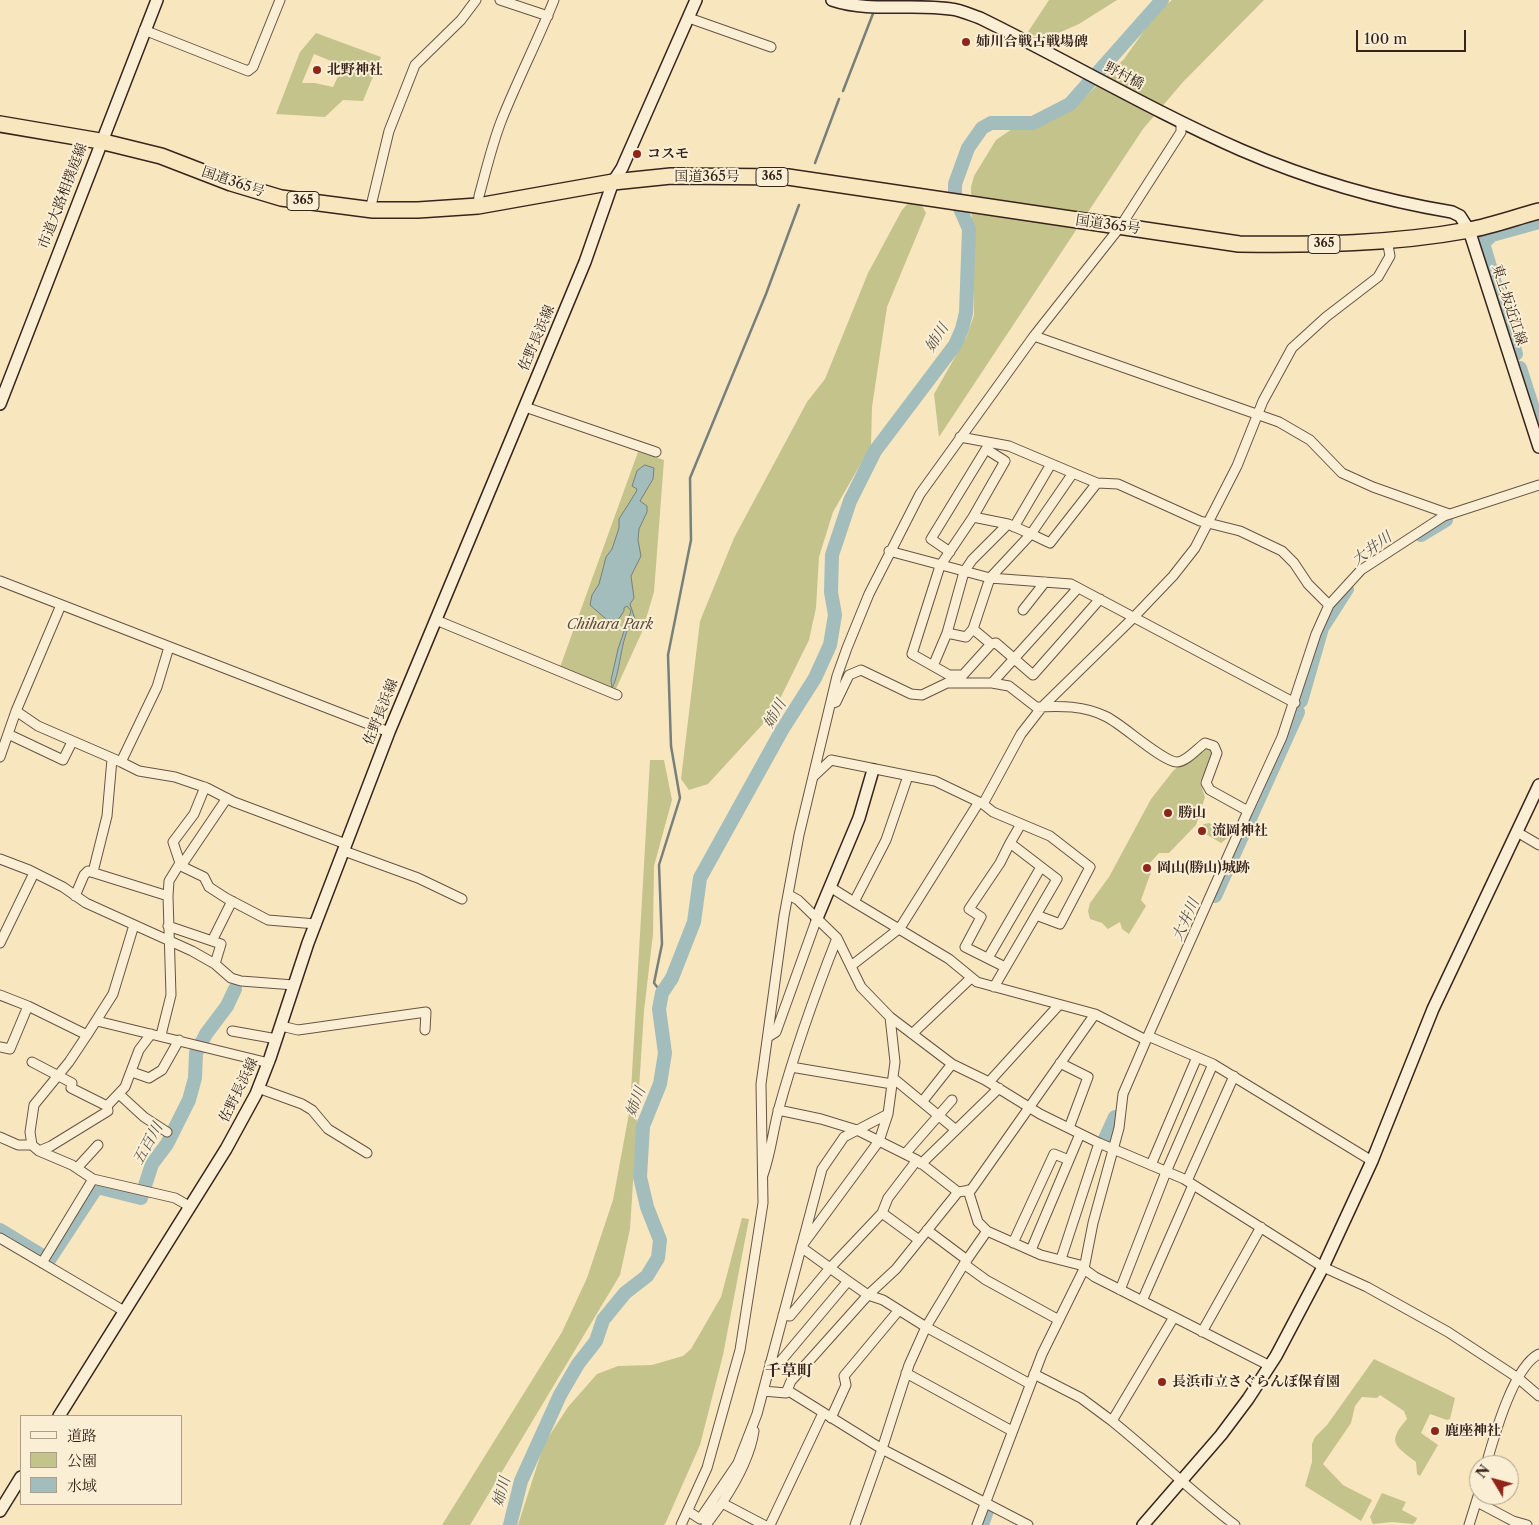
<!DOCTYPE html>
<meta charset="utf-8">
<style>
body{margin:0}
#map{position:relative;width:1539px;height:1525px;overflow:hidden;background:#f8e6bf;font-family:"Libre Caslon Text","Noto Serif JP",serif}
canvas{display:block}
.legend{position:absolute;left:20px;top:1415px;width:162px;height:90px;box-sizing:border-box;background:#faefd5;border:1px solid #ac9e8b;margin:0;padding:6px 9px;list-style:none;font-size:15px;color:#37241c}
.legend li{display:flex;align-items:center;gap:10px;height:25px}
.legend b{width:25px;border:1px solid #ac9e8b}
.north{position:absolute;left:1469px;top:1455px;width:50px;height:50px;box-sizing:border-box;background:#faefd5;border:1px solid #ac9e8b;border-radius:50%;rotate:307deg;font-size:14px;font-weight:700;line-height:20px;text-align:center;color:#37241c}
.north::after{content:'';display:block;margin:auto;width:18px;height:22px;background:#8f2418;clip-path:polygon(50% 0,100% 100%,50% 72%,0 100%)}
.scale{position:absolute;left:1356px;top:30px;width:110px;height:22px;box-sizing:border-box;border:2px solid #37241c;border-top:0;padding-left:6px;font-size:15px;line-height:18px;white-space:nowrap;color:#37241c;-webkit-text-stroke:4px #faefd5;paint-order:stroke}
</style>
<div id="map">
<canvas width="1539" height="1525"></canvas>
<ul class="legend">
<li><b style="height:6px;background:#faefd5"></b>道路</li>
<li><b style="height:14px;background:#c5c38c"></b>公園</li>
<li><b style="height:14px;background:#a2bdbc"></b>水域</li>
</ul>
<div class="north">N</div>
<div class="scale">100 m</div>
</div>
<script>
const ctx = document.querySelector('canvas').getContext('2d');
ctx.lineJoin = 'round';
function paint(path, color) { ctx.fillStyle = color; ctx.fill(path, 'evenodd'); }
function strokePath(path, color, width, dash) { ctx.strokeStyle = color; ctx.lineWidth = width; ctx.lineCap = dash ? 'butt' : 'round'; ctx.setLineDash(dash || []); ctx.stroke(path); }
function label(font, color, halo, rows, align = 'center') {
  ctx.font = font + ' "Libre Caslon Text","Noto Serif JP",serif'; ctx.lineWidth = 4; ctx.setLineDash([]); ctx.textBaseline = 'middle'; ctx.strokeStyle = halo; ctx.fillStyle = color; for (const [text, x, y, turn = 0] of rows) {
    ctx.save(); ctx.translate(x, y); ctx.rotate((+turn || 0) * Math.PI / 180); ctx.textAlign = isNaN(turn) ? turn : align; if (halo) ctx.strokeText(text, 0, 0); ctx.fillText(text, 0, 0); ctx.restore();
  }
}
paint(new Path2D(`
 M1049 0H1117L1079 24 1040 41 1024 38Z
 M1172 0H1264L1183 82 1143 129 939 437 934 394 967 336 974 315 971 187 974 176 996 140 1015 127 1039 126 1079 103 1124 59 1156 14Z
 M316 33 381 57 363 101 343 100 325 117 276 114 300 52ZM314 54 343 66 333 87 315 83H302Z
 M910 201 921 204 926 213 887 307 872 407 871 446 833 512 819 557 816 608 809 640 773 713 708 784 689 790 681 779 700 621 734 538 807 402 825 379 868 273 902 210Z
 M638 452 664 460 654 592 642 632 615 691 559 670Z
 M1202 744 1215 749 1200 782 1205 797 1196 825 1169 853H1159L1149 864 1151 872 1141 900 1146 906 1129 934 1122 929 1120 922 1108 929 1102 923 1090 919 1088 911 1090 903 1109 877 1151 799 1173 771Z
 M650 760H664L672 800 654 866 653 934 644 1011 630 1229 620 1275 470 1525H442L562 1332 587 1278 613 1200 630 1108Z
 M1209 823 1229 832 1230 836 1221 843 1199 830 1204 824Z
 M742 1218 749 1219 723 1355 700 1445 666 1522 664 1525H518L544 1444 568 1407 597 1374 618 1366 652 1365 683 1356 691 1349 721 1297Z
 M1374 1359 1455 1398 1450 1419 1447 1420 1430 1414 1421 1433 1438 1445 1420 1476 1417 1474 1416 1462C1394 1445 1387 1442 1407 1419L1404 1411 1380 1395 1377 1398 1362 1397 1355 1406 1351 1423 1323 1464 1343 1485 1372 1500 1361 1521 1305 1486 1312 1462V1444L1315 1437 1327 1425Z
 M1382 1493 1406 1502 1402 1510 1417 1518 1416 1521 1413 1524 1392 1522 1373 1524 1370 1517Z`), '#c5c38c');
const water = new Path2D(`
 M645 465 654 468 653 479 640 501 647 506V512L639 529 638 540 641 556 631 576 634 598 630 604 635 619C620 632 622 669 612 688L611 680 618 649 631 611 627 606 624 608V611L618 620H607L590 605 592 595 599 584 606 557 612 549 619 528V519L636 492 637 489 632 486 637 471Z`);
paint(water, '#a2bdbc');
strokePath(water, '#77807c', 1);
strokePath(new Path2D(`
 M843 91 874 11
 M815 163 839 99
 M662 993 654 983 662 944 659 865 680 798 671 746 668 655 691 540 690 478 766 294 799 205`), '#77807c', 2.5);
strokePath(new Path2D(`
 M1516 354 1483 243 1492 235 1539 222
 M1520 368 1539 427
 M1421 535 1446 520
 M1301 701 1322 628 1347 589
 M1215 896 1298 712
 M1105 1139 1115 1117
 M0 1230 49 1260 97 1187 141 1198 152 1164 167 1144 189 1100 195 1078 196 1053 206 1034 227 1006 235 989
 M510 1525 521 1481 560 1395 578 1364 596 1341 603 1320 625 1293 647 1276 658 1258 660 1240 647 1207 640 1177 643 1126 660 1084 665 1053 659 1009 662 993 672 978 694 922 700 878 782 730 815 678 830 645 835 615 831 592 832 555 850 501 875 451 955 345 962 329 966 313 969 229 955 197V184L968 148 982 128 991 123H1033L1070 104 1162 0
 M982 1525 988 1508`), '#a2bdbc', 14);
const street = new Path2D(`
 M500 0 548 16
 M689 18 771 47
 M144 30 248 71 253 67 280 0
 M478 206 479 196C486 171 492 144 502 119 518 79 538 40 554 0
 M370 210 389 131 415 65 461 20 476 0
 M1034 336 1279 422 1310 440 1342 473 1373 487 1449 514
 M525 407 656 452
 M960 437 1009 446 1073 473 1031 534 1050 543 1097 483 1073 473
 M1097 483 1118 484 1200 521 1240 531 1282 551 1294 563 1308 584 1329 605
 M1014 527 1051 464
 M889 551 990 578 1071 584 1295 703
 M950 552 931 539 986 449 1005 461 973 517
 M0 581 389 732
 M1023 610 1045 582
 M436 620 617 695
 M973 629 990 578 1031 534 1008 524
 M991 644 996 643 1033 675 1100 599
 M169 647 157 687 121 762 139 771 175 777 207 788 234 802 346 844
 M933 666 947 633 966 637 973 629 991 644 963 675H949L912 654 940 566 973 517 1008 524 972 560 964 572 947 633
 M992 683 1078 588
 M833 703 836 702 849 675 861 670 911 694 922 695 947 683H992L1009 686 1036 707C1060 706 1084 705 1107 717 1123 725 1163 762 1177 762 1186 762 1198 748 1205 743L1214 746 1217 753 1206 783 1210 790 1248 811 1148 1036 1213 1064 1372 1161
 M16 711 38 726 121 762
 M8 734 63 760 72 742
 M0 757 16 711 61 605
 M814 776 831 760 935 781 983 804
 M1248 811 1282 737 1316 634 1329 605 1361 570 1444 516 1539 485
 M1517 832 1539 845
 M344 851 418 878 462 899
 M0 859 29 870 63 887 86 903 192 951 215 964 231 978 241 981 294 985
 M179 865 204 877 209 887 226 898 268 920 316 924
 M181 866 227 798
 M93 872 107 816 112 759
 M830 887 854 902 886 840 908 776
 M75 896 84 875 88 871 168 896
 M854 902 949 959 977 982 1095 1014 1146 1040
 M1036 915 1060 924 1090 867 1050 836 993 812 983 804 1021 734 1042 707 1132 619 1173 576 1195 548 1237 466 1263 401 1292 348 1326 317 1378 277 1390 256 1387 240
 M168 926 221 944 215 964
 M837 938 861 987 890 1017 952 1064 985 1080 1040 1114 1099 1143 1184 1179 1323 1267 1367 1287 1448 1332 1518 1378 1539 1396
 M212 941 232 901
 M0 943 34 873
 M988 958 1041 867
 M851 966 900 928 979 802
 M1005 967 965 947 981 917 969 909 1000 863 1010 843
 M994 987 1057 879 1010 843 1021 824
 M0 995 28 1006 87 1035 113 994 134 925
 M97 1021 269 1063
 M281 1026 298 1030 426 1012 425 1030
 M232 1031 277 1039
 M912 1034 971 978
 M87 1035 69 1062 34 1105 30 1132 32 1145 39 1151 72 1165 93 1179 175 1198 189 1206
 M161 1035 171 995 168 896 169 881 180 863 173 842 194 814 205 787
 M768 1037 776 1032 817 918
 M0 1047 10 1049 28 1006
 M32 1062 72 1083 71 1088 107 1106
 M1060 1063 1088 1077 1069 1128
 M791 1067 892 1084
 M132 1072 149 1078 162 1070 179 1040
 M893 1078 956 1130
 M989 1082 1058 1006
 M258 1088 302 1104 312 1110 328 1129 367 1153
 M119 1094 144 1117 167 1132
 M922 1102 952 1064
 M778 1110 821 1119 857 1130 917 1160 888 1198 882 1213 830 1268 790 1316 783 1315
 M0 1137 18 1145H32
 M39 1151 51 1146 108 1111 107 1106 125 1087 139 1050 151 1034
 M905 1154 952 1100
 M1069 1160 1080 1134
 M921 1164 999 1088
 M1151 1165 1197 1057
 M77 1168 98 1145
 M763 1175C771 1153 773 1130 779 1108 795 1050 815 994 837 938L798 900 789 895
 M1187 1181 1234 1076
 M968 1190 978 1222 987 1231 964 1264 986 1280 1059 1320
 M958 1192 971 1190 1095 1014
 M882 1213 919 1240
 M927 1230 967 1260
 M987 1231 1041 1255 1084 1266
 M0 1238 124 1311
 M1013 1243 1054 1154 1069 1160 1031 1250
 M1061 1259 1099 1143
 M42 1263 93 1179
 M964 1264 926 1327 1030 1384
 M1120 1290 1166 1172 1213 1064
 M868 1295 896 1269 958 1192 917 1160
 M1142 1301 1193 1185
 M1174 1317 1270 1366
 M1202 1332 1261 1227
 M770 1363 780 1362 848 1281 801 1247 879 1141 888 1114
 M906 1373 1012 1431
 M1034 1374 1081 1398 1112 1421 1174 1317 1095 1277 1084 1269
 M787 1390 882 1449 909 1365 926 1327 883 1300 868 1295
 M763 1391 786 1393 791 1381 868 1295 848 1281
 M831 1418 846 1385 844 1376 899 1310
 M1112 1421C1154 1455 1193 1493 1235 1525
 M754 1431C750 1457 736 1482 722 1503L764 1525
 M1486 1465C1494 1437 1513 1367 1539 1354
 M1477 1502 1513 1521 1527 1525
 M688 1511 700 1519 738 1463 757 1414 822 1169 844 1137 888 1114 895 1062 890 1017
 M681 1525 707 1468 740 1350 763 1203 761 1084 784 916 799 835 837 676 847 648 869 594 920 494 1034 336 1120 227 1181 132V122
 M706 1525 722 1503
 M770 1525 823 1413
 M855 1525 882 1449 1028 1525
 M977 1525 1042 1354 1084 1269 1093 1223 1119 1128 1123 1094 1148 1036
 M1469 1525 1479 1493`);
const secondary = new Path2D(`
 M832 0C871 13 910 3 951 9 961 10 971 15 980 18 1068 61 1152 111 1241 150 1308 179 1380 200 1452 212L1460 216 1469 230 1539 447
 M0 404 157 0
 M817 918 859 818 873 770
 M59 1416 226 1149 256 1094 270 1058 308 943 389 732 585 262 613 182 622 168 696 0
 M0 1511 21 1477
 M1143 1525 1221 1435 1248 1399 1276 1356 1323 1267 1372 1161 1433 1009 1539 785`);
const highway = new Path2D(`
 M0 124 100 141 161 156 231 183 281 198 373 210H418L478 206 613 182 671 176 788 177 1239 244C1315 245 1393 244 1469 230 1492 226 1516 217 1539 211`);
strokePath(street, '#675445', 11);
strokePath(secondary, '#37241c', 14);
strokePath(highway, '#37241c', 18);
strokePath(street, '#faefd5', 9);
strokePath(secondary, '#faefd5', 11);
strokePath(highway, '#f8e6bf', 15);
for (const [x, y, r, color] of [
 [966,42,5,"#8f2418"],
 [317,70,5,"#8f2418"],
 [637,154,5,"#8f2418"],
 [1168,813,5,"#8f2418"],
 [1202,831,5,"#8f2418"],
 [1147,868,5,"#8f2418"],
 [1162,1382,5,"#8f2418"],
 [1435,1431,5,"#8f2418"]
]) { const dot = new Path2D(); dot.arc(x, y, r, 0, 2 * Math.PI); ctx.fillStyle = color; ctx.fill(dot); strokePath(dot, '#faefd5', 2); }
for (const [x, y, w] of [
 [772,177,32],
 [303,201,32],
 [1324,244,32]
]) { const box = new Path2D(); box.roundRect(x - w / 2, y - 9.5, w, 19, 4); ctx.fillStyle = '#faefd5'; ctx.fill(box); strokePath(box, '#37241c', 1); }
label('bold 12px', '#37241c', null, [
 ["365",772,177],
 ["365",303,201],
 ["365",1324,244]
]);
label('bold 14px', '#37241c', '#faefd5', [
 ["姉川合戦古戦場碑",976,42],
 ["北野神社",327,70],
 ["コスモ",647,154],
 ["勝山",1178,813],
 ["流岡神社",1212,831],
 ["岡山(勝山)城跡",1157,868],
 ["長浜市立さぐらんぼ保育園",1172,1382],
 ["鹿座神社",1445,1431]
], 'left');
label('14px', '#37241c', '#faefd5', [
 ["野村橋",1124,76,28],
 ["国道365号",707,177],
 ["国道365号",233,182,19],
 ["市道大路相撲庭線",63,196,-69],
 ["国道365号",1108,225,8],
 ["東上坂近江線",1509,305,72],
 ["佐野長浜線",537,338,-67],
 ["佐野長浜線",381,712,-68],
 ["佐野長浜線",239,1090,-64]
]);
label('italic 14px', '#5a4c38', '#faefd5', [
 ["Chihara Park",610,625]
]);
label('italic 15px', '#57524c', '#faefd5', [
 ["姉川",937,338,-58],
 ["大井川",1372,549,-36],
 ["姉川",775,714,-60],
 ["大井川",1186,920,-66],
 ["姉川",636,1102,-69],
 ["五百川",148,1144,-61],
 ["姉川",502,1492,-75]
]);
label('bold 16px', '#37241c', '#faefd5', [
 ["千草町",789,1371]
]);
</script>
